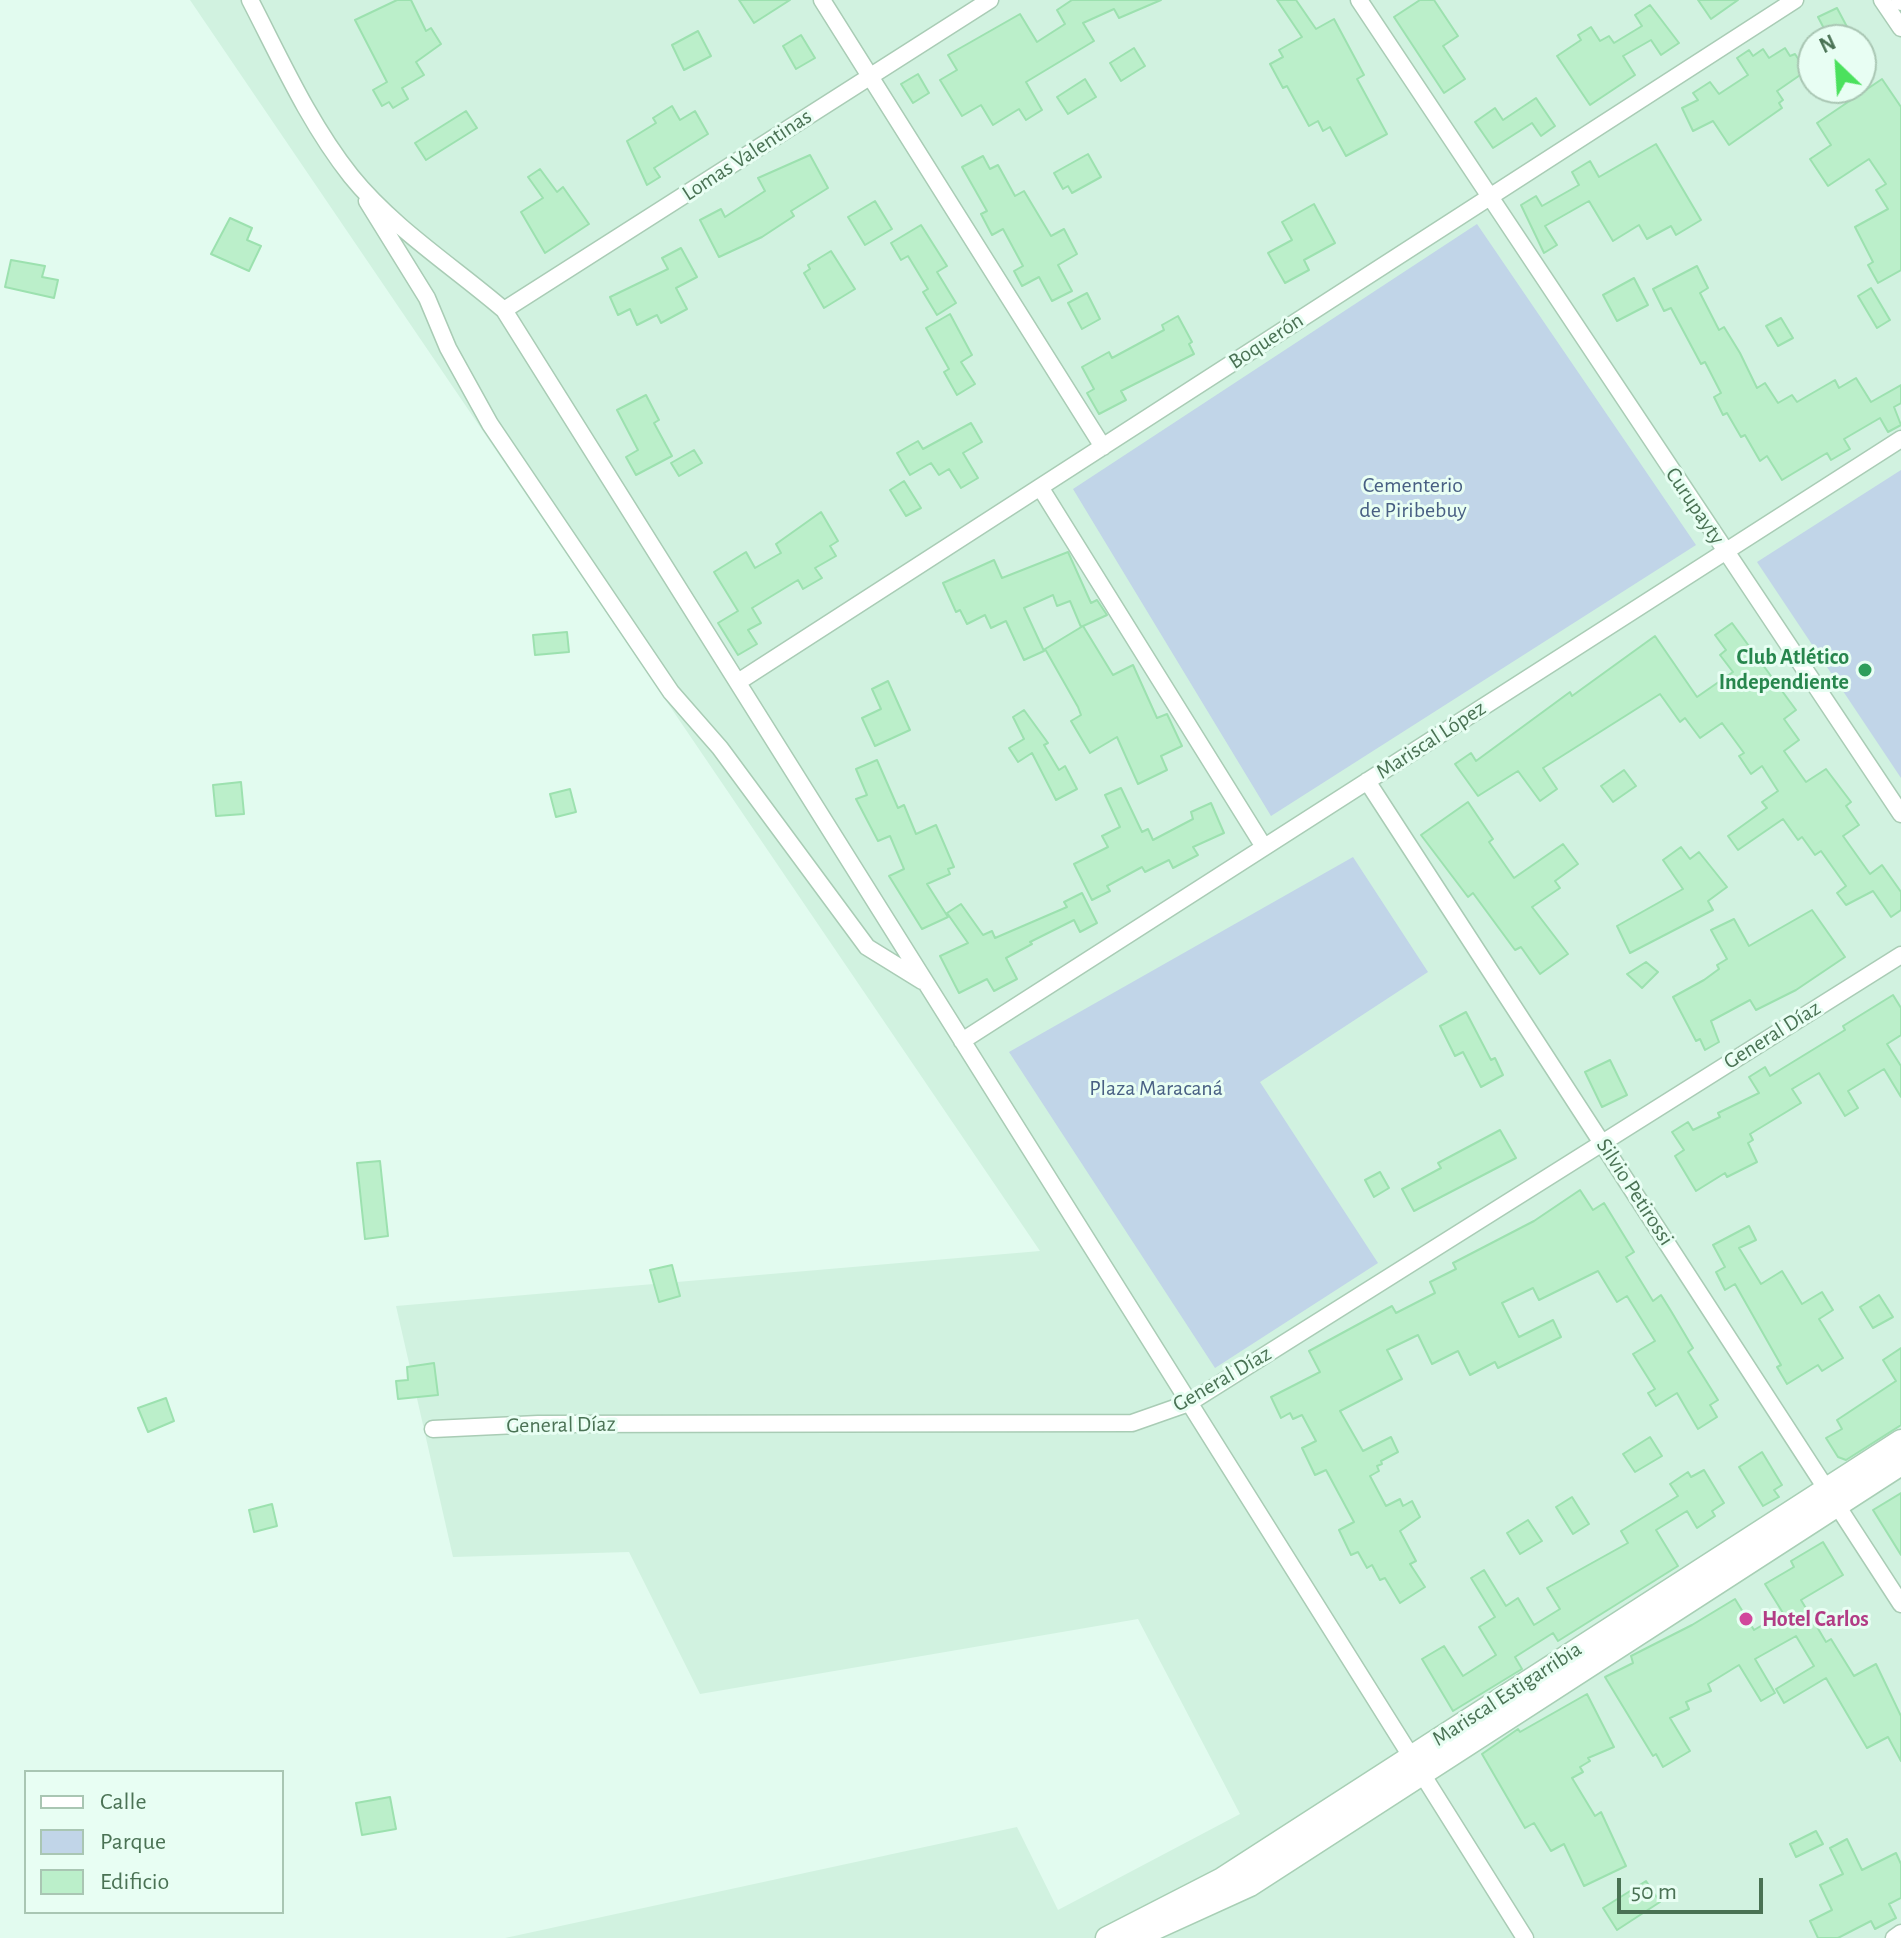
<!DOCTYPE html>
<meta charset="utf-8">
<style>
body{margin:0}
#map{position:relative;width:1901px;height:1938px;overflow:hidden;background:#e2fbef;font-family:"Alegreya Sans",sans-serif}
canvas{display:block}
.legend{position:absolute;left:24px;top:1770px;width:260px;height:144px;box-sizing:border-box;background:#e8fef3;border:2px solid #a9c6b3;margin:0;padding:10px 14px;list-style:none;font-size:24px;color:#4a7254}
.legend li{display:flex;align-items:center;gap:16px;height:40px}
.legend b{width:40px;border:2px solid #a9c6b3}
.north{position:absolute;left:1797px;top:24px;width:80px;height:80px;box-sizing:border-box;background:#e8fef3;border:2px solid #a9c6b3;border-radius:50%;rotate:335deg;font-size:22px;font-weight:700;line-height:32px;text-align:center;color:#4a7254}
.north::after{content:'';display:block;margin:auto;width:28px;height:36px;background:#4be15d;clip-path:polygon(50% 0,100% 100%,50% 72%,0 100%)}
.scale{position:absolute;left:1617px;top:1878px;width:146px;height:36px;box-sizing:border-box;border:4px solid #4a7254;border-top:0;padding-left:10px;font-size:24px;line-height:28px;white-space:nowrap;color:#4a7254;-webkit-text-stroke:6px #e8fef3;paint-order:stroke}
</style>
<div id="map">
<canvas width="1901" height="1938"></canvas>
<ul class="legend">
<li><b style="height:10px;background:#fff"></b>Calle</li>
<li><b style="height:22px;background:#c1d5e8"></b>Parque</li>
<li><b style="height:22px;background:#bbefca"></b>Edificio</li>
</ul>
<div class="north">N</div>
<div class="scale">50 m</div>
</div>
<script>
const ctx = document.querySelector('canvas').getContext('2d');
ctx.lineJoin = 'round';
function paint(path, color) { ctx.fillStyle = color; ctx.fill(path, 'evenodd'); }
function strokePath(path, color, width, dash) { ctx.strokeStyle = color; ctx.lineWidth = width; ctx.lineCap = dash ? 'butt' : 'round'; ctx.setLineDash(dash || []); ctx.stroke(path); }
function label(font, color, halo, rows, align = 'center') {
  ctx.font = font + ' "Alegreya Sans",sans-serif'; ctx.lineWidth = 6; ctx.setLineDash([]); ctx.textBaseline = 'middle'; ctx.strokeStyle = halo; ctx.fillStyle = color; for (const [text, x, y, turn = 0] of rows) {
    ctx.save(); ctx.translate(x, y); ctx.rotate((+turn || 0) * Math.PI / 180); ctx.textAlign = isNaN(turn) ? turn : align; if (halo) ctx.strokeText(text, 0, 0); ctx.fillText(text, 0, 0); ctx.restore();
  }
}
paint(new Path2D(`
 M190 0H1901V1938H505L1017 1827 1058 1910 1240 1814 1138 1619 700 1694 629 1552 453 1557 396 1306 1040 1251ZM1813 40H1861V88H1813Z`), '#d1f2e0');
paint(new Path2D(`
 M1477 224 1696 545 1271 816 1073 489Z
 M1901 470V778L1757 562Z
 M1353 857 1428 972 1260 1082 1378 1263 1215 1368 1009 1052Z`), '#c1d5e8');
const building = new Path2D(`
 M397 0H411L426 31 431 28 441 44 416 62 424 75 402 88 408 99 393 108 389 102 382 106 373 90 387 82 355 20Z
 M739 0H790L754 23Z
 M1072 0H1161L1119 18 1114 9 1083 23 1094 41 1026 82 1042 110 1026 120 1019 109 993 125 981 105 962 116 940 80 957 70 948 55 1020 14 1037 42 1065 24 1057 10Z
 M1277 0H1296L1316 29 1334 19 1364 75 1357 79 1387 134 1346 156 1330 127 1323 131 1318 121 1309 126 1287 86 1283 88 1270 64 1283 57 1279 50 1302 37Z
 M1420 0H1434L1458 36 1443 46 1465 79 1444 93 1394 17Z
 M1698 0H1738L1711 19Z
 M1650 5 1679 43 1661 55 1651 40 1623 56 1635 75 1590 105 1557 56 1581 40 1578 35 1591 27 1600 41 1609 36 1614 43 1642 26 1635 15Z
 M1837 8 1854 40H1830L1818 17Z
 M698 31 711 56 684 70 672 45Z
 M801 35 815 58 796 69 783 46Z
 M1134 48 1145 66 1121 81 1110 63Z
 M1785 48 1790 56 1795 54 1806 71 1777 91 1783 100 1779 103 1782 108 1729 145 1713 121 1693 131 1682 108 1698 100 1693 93 1710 82 1719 94 1748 75 1737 58 1749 50 1753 56 1763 49 1769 58Z
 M918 74 929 93 913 103 901 84Z
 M1085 79 1096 97 1068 114 1057 97Z
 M1882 79 1901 107V270L1878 283 1868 265 1873 262 1855 227 1888 209 1876 190 1886 184 1869 159 1828 186 1810 159 1831 145 1817 123Z
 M1536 98 1555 126 1541 136 1532 123 1493 148 1475 122 1495 108 1503 120Z
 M672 106 680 120 695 111 708 134 654 168 660 177 647 185 627 141 656 123 653 118Z
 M466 111 477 128 426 160 415 143Z
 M1656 144 1701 220 1676 235 1671 226 1647 239 1639 225 1613 241 1589 201 1545 226 1557 245 1544 253 1521 205 1536 196 1542 206 1579 185 1572 172 1590 161 1599 177Z
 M1088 154 1101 177 1072 193 1068 186 1063 189 1054 173Z
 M810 155 828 188 791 211 794 216 762 237 719 257 700 220 721 209 725 217 765 191 758 178Z
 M983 156 990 169 998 165 1015 196 1024 191 1051 236 1064 229 1077 254 1058 265 1072 291 1052 301 1039 277 1022 286 1014 271 1023 266 1003 229 992 235 981 214 987 211 962 167Z
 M540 169 557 192 563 187 589 224 545 253 521 212 543 198 528 177Z
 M875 201 892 229 865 245 848 217Z
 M1314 204 1335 243 1304 260 1309 270 1285 283 1268 253 1292 240 1282 222Z
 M230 218 252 228 247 240 261 246 249 271 211 254Z
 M921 225 947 266 937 272 956 303 937 315 923 292 928 289 908 256 901 260 891 243Z
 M681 248 697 277 676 288 687 309 661 323 657 315 637 325 630 309 618 315 610 297 668 269 662 258Z
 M831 251 855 289 824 308 804 273 810 269 808 265Z
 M11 260 45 266 42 277 58 280 54 298 5 287Z
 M1697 266 1708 288 1700 293 1719 330 1724 327 1740 353 1757 388 1765 383 1778 403 1792 395 1797 402 1835 380 1839 388 1856 378 1871 402 1901 385V403L1894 407 1901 425 1888 432 1880 418 1844 439 1850 449 1831 460 1827 453 1782 480 1767 456 1760 461 1745 435 1741 437 1727 413 1723 415 1714 397 1721 393 1705 362 1701 364 1671 308 1664 311 1653 289Z
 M1634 278 1648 305 1617 321 1603 295Z
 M1871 288 1890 320 1877 328 1858 296Z
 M1087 293 1100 319 1082 329 1068 303Z
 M950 314 972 355 961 362 975 384 957 395 944 372 949 369 926 328Z
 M1178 316 1192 342 1189 344 1194 354 1121 391 1126 400 1099 414 1087 393 1094 389 1082 367 1109 352 1112 358 1164 330 1162 325Z
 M1781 318 1793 338 1778 346 1766 326Z
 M646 395 659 420 654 423 672 456 636 475 626 457 638 450 617 410Z
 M971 423 982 442 963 453 978 478 961 488 949 469 939 475 931 463 910 475 897 453 918 441 923 449Z
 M694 450 702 463 679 476 671 463Z
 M904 481 921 508 906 516 890 490Z
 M821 512 838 541 830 546 836 556 815 568 822 578 803 589 798 580 752 608 761 623 748 630 757 644 738 655 718 623 738 611 714 572 746 552 755 568 781 553 776 544Z
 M1068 552 1091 603 1097 600 1107 615 1081 627 1070 601 1057 606 1053 595 1024 608 1044 651 1024 660 1006 621 991 628 985 615 967 624 960 610 956 612 943 583 994 560 1002 578Z
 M1732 623 1796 710 1784 719 1799 740 1784 751 1806 782 1826 769 1851 802 1846 806 1859 825 1843 836 1870 874 1882 865 1901 892V910L1891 917 1873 891 1846 905 1837 893 1846 886 1821 851 1815 855 1802 837 1798 840 1783 819 1738 850 1728 836 1767 808 1762 802 1778 791 1762 766 1751 774 1739 756 1744 753 1722 723 1700 738 1685 718 1680 722 1660 694 1543 768 1557 789 1540 801 1518 771 1478 796 1455 764 1471 753 1476 761 1570 692 1572 696 1655 636 1697 697 1733 672 1720 655 1726 650 1715 635Z
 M1083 626 1113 675 1133 665 1157 718 1167 714 1182 746 1161 756 1167 770 1138 784 1117 737 1090 753 1071 721 1081 715 1078 707 1045 649Z
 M567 632 569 652 535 655 533 635Z
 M888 681 910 730 875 746 862 718 881 709 872 689Z
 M1024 710 1048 743 1044 745 1059 770 1065 766 1077 789 1056 800 1032 753 1018 762 1009 748 1024 739 1013 717Z
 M877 760 898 808 904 805 916 834 936 825 954 867 948 869 950 874 927 884 948 917 922 929 889 876 904 869 890 836 878 841 856 799 867 795 856 769Z
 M1624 770 1636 786 1613 802 1601 786Z
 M241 782 244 814 216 816 213 785Z
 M1121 788 1142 832 1148 829 1153 840 1193 819 1191 812 1211 803 1224 833 1193 847 1198 855 1173 868 1169 860 1145 872 1142 867 1107 886 1110 891 1092 900 1074 864 1108 847 1102 836 1120 827 1105 795Z
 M570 789 576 812 556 817 550 794Z
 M1468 802 1493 839 1489 842 1514 878 1563 844 1578 864 1555 881 1560 888 1532 907 1568 954 1540 974 1521 947 1515 950 1473 893 1468 897 1421 835Z
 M1681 847 1690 859 1699 852 1727 887 1708 901 1713 910 1630 953 1617 926 1683 889 1663 860Z
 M1082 893 1097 923 1080 932 1074 920 1030 942 1032 944 1006 958 1017 979 994 991 987 979 959 993 940 956 968 943 947 913 961 904 983 935 992 931 995 938 1067 907 1064 902Z
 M1812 910 1845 957 1796 990 1756 1010 1750 1000 1711 1021 1719 1042 1705 1050 1700 1039 1696 1041 1673 997 1704 980 1719 969 1717 965 1727 959 1711 930 1734 919 1749 946Z
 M1646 962 1658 972 1642 988 1627 974Z
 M1893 995 1901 1008V1035L1887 1044 1901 1066V1097L1884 1069 1848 1091 1858 1108 1845 1116 1819 1073 1792 1089 1801 1103 1750 1134 1753 1140 1748 1143 1757 1162 1727 1177 1725 1173 1696 1191 1675 1156 1684 1150 1672 1132 1688 1122 1693 1130 1720 1117 1718 1113 1759 1093 1749 1077 1765 1067 1770 1076 1845 1030 1843 1026Z
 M1466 1012 1491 1060 1495 1058 1503 1075 1481 1087 1463 1052 1455 1056 1440 1026Z
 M1610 1060 1627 1095 1602 1107 1585 1072Z
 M1500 1130 1516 1158 1414 1211 1402 1189 1441 1168 1438 1163Z
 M380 1161 388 1236 365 1239 357 1163Z
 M1380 1172 1389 1188 1374 1197 1365 1180Z
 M1580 1190 1593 1210 1604 1203 1634 1252 1626 1257 1653 1301 1661 1295 1671 1311 1693 1348 1688 1352 1718 1400 1710 1405 1717 1417 1698 1429 1677 1393 1656 1406 1648 1393 1655 1389 1633 1354 1655 1341 1627 1296 1617 1302 1598 1271 1539 1300 1533 1288 1502 1303 1519 1337 1553 1320 1561 1337 1498 1368 1495 1362 1470 1375 1458 1351 1432 1364 1418 1335 1387 1350 1402 1379 1340 1411 1363 1451 1391 1437 1398 1452 1381 1461 1382 1464 1377 1466 1379 1471 1370 1476 1386 1506 1400 1499 1403 1506 1412 1501 1420 1517 1400 1531 1416 1561 1410 1564 1425 1587 1400 1603 1385 1578 1380 1580 1372 1565 1367 1568 1358 1552 1351 1555 1339 1530 1354 1522 1326 1470 1315 1475 1302 1448 1316 1441 1302 1415 1293 1419 1290 1413 1281 1418 1271 1397 1320 1372 1309 1351 1392 1306 1396 1313 1435 1293 1430 1282 1456 1269 1453 1263 1534 1221Z
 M1749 1226 1756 1240 1739 1248 1761 1284 1782 1271 1802 1304 1822 1292 1833 1310 1819 1319 1843 1358 1822 1371 1818 1365 1787 1384 1777 1367 1781 1365 1735 1284 1725 1290 1716 1272 1725 1267 1713 1245Z
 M672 1265 680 1296 659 1302 650 1270Z
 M1879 1295 1893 1317 1873 1328 1860 1307Z
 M1901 1348V1425L1846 1460 1838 1457 1826 1438 1842 1429 1837 1420 1896 1381 1883 1360Z
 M434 1363 438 1395 398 1399 396 1381 408 1380 407 1367Z
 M166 1398 174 1421 148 1432 138 1408Z
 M1650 1437 1662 1456 1635 1472 1623 1454Z
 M1762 1452 1782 1485 1774 1490 1779 1497 1763 1506 1739 1467Z
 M1704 1470 1724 1503 1712 1511 1715 1516 1697 1528 1687 1511 1656 1530 1678 1566 1558 1641 1553 1633 1515 1657 1522 1669 1453 1711 1422 1659 1444 1646 1463 1676 1496 1655 1479 1627 1495 1617 1471 1578 1484 1570 1506 1606 1518 1598 1534 1625 1560 1609 1547 1588 1628 1543 1621 1531 1678 1496 1670 1484 1688 1472 1691 1477Z
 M1901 1493V1555L1873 1510Z
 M1572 1497 1589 1524 1573 1534 1556 1507Z
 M272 1504 277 1526 254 1532 249 1510Z
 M1528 1520 1542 1541 1520 1554 1507 1533Z
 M1823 1542 1843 1575 1801 1600 1826 1642 1831 1639 1854 1676 1876 1664 1901 1716V1761L1888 1737 1867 1748 1826 1678 1784 1703 1776 1689 1814 1666 1796 1636 1755 1659 1775 1693 1761 1701 1739 1665 1708 1684 1711 1691 1686 1702 1689 1709 1670 1718 1690 1751 1663 1767 1656 1754 1653 1756 1605 1677 1633 1663 1631 1656 1692 1625 1735 1599 1754 1630 1783 1613 1765 1584 1794 1567 1791 1561Z
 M1587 1694 1614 1747 1588 1758 1590 1761 1580 1767 1583 1772 1572 1778 1595 1816 1601 1812 1626 1866 1584 1886 1564 1844 1551 1851 1534 1823 1525 1828 1482 1754 1518 1729 1520 1732Z
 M390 1797 396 1829 362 1835 356 1803Z
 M1816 1831 1823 1844 1796 1857 1790 1844Z
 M1847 1839 1862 1870 1896 1853 1901 1864V1898L1889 1904 1896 1918 1875 1929 1871 1921 1838 1938H1818L1810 1921 1832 1910 1820 1885 1843 1874 1830 1848Z
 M1646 1881 1660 1902 1617 1930 1603 1908Z`);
paint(building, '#bbefca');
strokePath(building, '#9ce1af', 2);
const street = new Path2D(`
 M250 0C281 60 309 123 351 176 393 228 454 267 504 310L1525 1938
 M822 0 1103 447
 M1359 0 1901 814
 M1882 0 1901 28
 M1900 0 1901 2
 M367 201 427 298 448 348 490 424 671 692 720 748 867 947 922 981
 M504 310 990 0
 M1040 487 1264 847
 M738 682 1795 0
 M1367 781 1901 1604
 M962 1041 1901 439
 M433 1429 538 1424 1132 1423 1189 1403 1901 955
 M1894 1938 1901 1933`);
const secondary = new Path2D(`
 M1138 1936 1250 1885 1901 1464
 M1107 1938 1222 1879 1901 1441`);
strokePath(street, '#a9ccb5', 19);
strokePath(secondary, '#a8cfb5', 25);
strokePath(street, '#fff', 16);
strokePath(secondary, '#fff', 22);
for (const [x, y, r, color] of [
 [1865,670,8,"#2e9e5b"],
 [1746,1619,8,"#d1479c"]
]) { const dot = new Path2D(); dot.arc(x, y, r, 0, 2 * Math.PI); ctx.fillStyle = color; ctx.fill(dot); strokePath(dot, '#e8fef3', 3); }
label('22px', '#4a7254', '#e8fef3', [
 ["Lomas Valentinas",747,155,-33],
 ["Boquerón",1266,341,-33],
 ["Curupayty",1695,506,56],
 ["Mariscal López",1431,740,-33],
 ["General Díaz",1772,1035,-32],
 ["Silvio Petirossi",1635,1192,57],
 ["General Díaz",1222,1379,-30],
 ["General Díaz",561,1425,-1],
 ["Mariscal Estigarribia",1507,1694,-33]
]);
label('22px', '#485f83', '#e8fef3', [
 ["Cementerio",1413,485],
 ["de Piribebuy",1413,510],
 ["Plaza Maracaná",1156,1088]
]);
label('bold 22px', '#27864d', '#e8fef3', [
 ["Club Atlético",1849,657],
 ["Independiente",1849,682]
], 'right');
label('bold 22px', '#b23c85', '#e8fef3', [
 ["Hotel Carlos",1762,1619]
], 'left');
</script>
